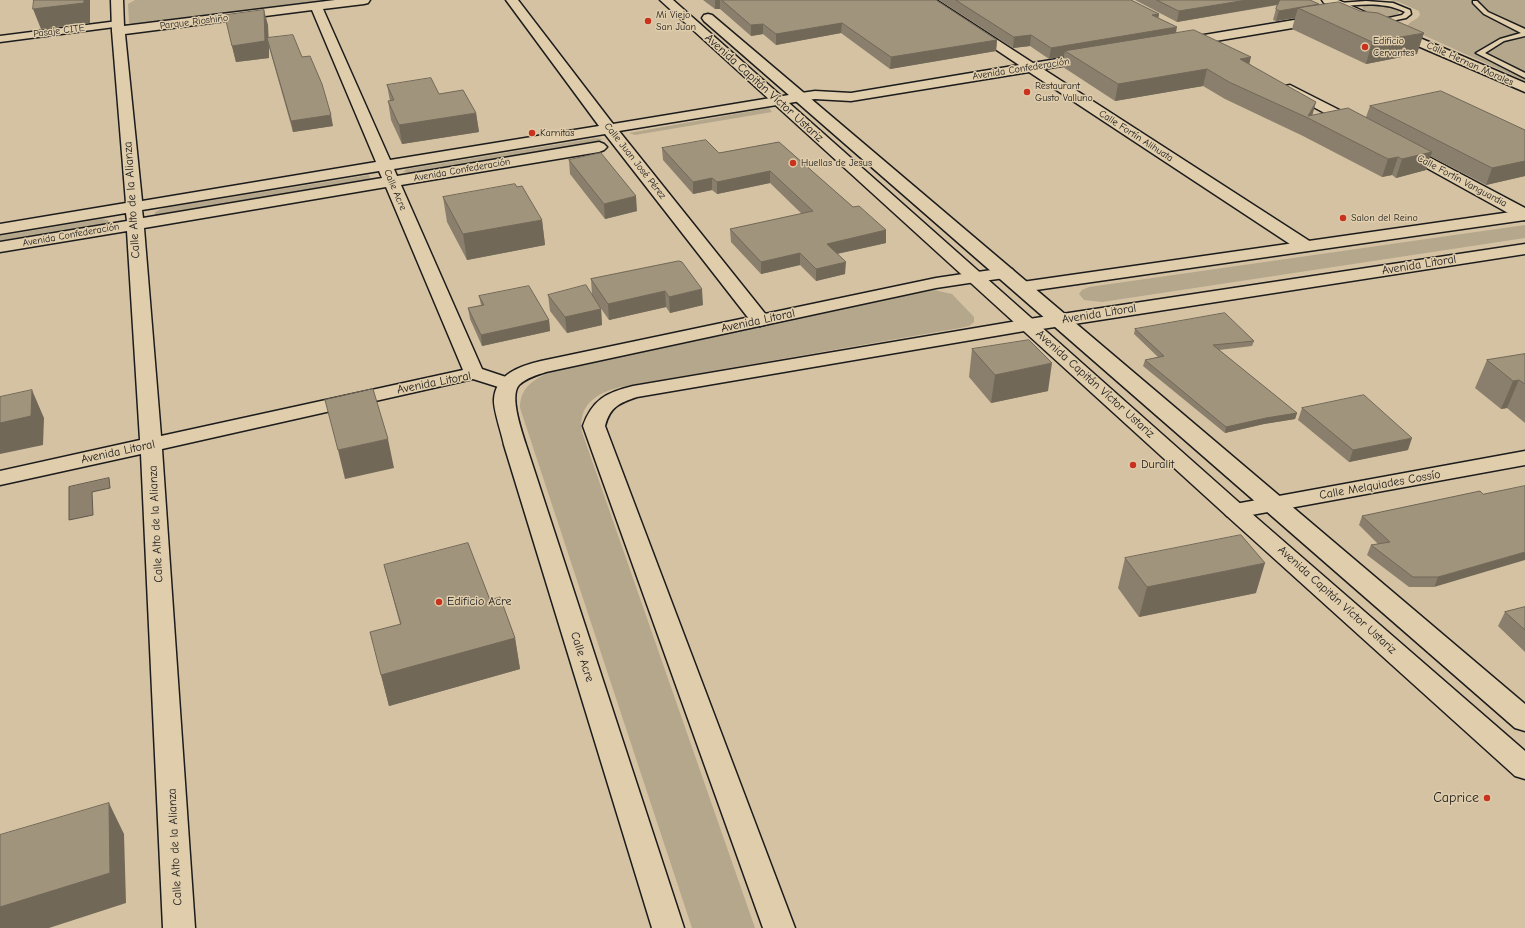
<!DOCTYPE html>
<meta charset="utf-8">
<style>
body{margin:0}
canvas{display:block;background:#d4c2a2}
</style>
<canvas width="1525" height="928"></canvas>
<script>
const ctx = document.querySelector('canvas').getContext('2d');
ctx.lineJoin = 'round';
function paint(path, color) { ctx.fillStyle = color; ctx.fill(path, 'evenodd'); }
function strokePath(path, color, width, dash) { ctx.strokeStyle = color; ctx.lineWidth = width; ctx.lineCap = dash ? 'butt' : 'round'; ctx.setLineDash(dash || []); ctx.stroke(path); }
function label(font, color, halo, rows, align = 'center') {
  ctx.font = font + ' "Comic Neue",sans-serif'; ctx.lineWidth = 3; ctx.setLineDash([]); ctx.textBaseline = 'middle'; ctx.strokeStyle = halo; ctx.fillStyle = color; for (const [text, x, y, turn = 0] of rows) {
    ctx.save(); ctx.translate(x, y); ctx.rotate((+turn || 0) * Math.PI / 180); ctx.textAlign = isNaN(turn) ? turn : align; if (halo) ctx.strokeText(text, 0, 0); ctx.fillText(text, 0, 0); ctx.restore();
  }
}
paint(new Path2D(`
 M135 0H346L138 25 129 23 128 4Z
 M1390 0H1525V81L1410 29 1408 25C1411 20 1416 21 1420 15L1419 11 1399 2Z
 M1368 5C1378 4 1391 5 1399 11V13C1390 19 1367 17 1362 7Z
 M769 108 772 112 635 135 629 133Z
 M596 138 603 139 597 142 409 173 403 172 407 169Z
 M369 175 370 178 363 181 164 216 155 215V212L164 208Z
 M101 219 108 220V223L0 242V236Z
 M1525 225V238L1102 302 1084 300 1079 294 1082 290 1089 287Z
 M934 290 952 294 974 317V322L969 326 960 328 625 386C600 391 577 403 582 432L755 928H692L520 408C520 386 535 379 554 370L735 329Z`), '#b5a78c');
const water = new Path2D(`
 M109 478 110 488 92 492 93 515 69 520V487Z`);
paint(water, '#8e826f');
strokePath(water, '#60594e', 1);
const service = new Path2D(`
 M1366 1 1393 3 1410 10 1411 14 1406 18 1377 24 1375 23V21L1402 15 1405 12C1385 2 1361 4 1339 7L1336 5 1339 3Z
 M1473 1H1477L1488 12 1525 29V36L1504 41 1485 53 1525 73V78L1476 53 1500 39 1521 33 1484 14 1473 3Z`);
const pedestrian = new Path2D(`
 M118 21 122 22 123 24 122 26 0 42V36Z`);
const minor = new Path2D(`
 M111 0H123L124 26 335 0H370L368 3 364 4 323 9 390 160 599 126 506 0H518L613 124 801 93 815 91 851 93 1019 65 922 0H936L1033 63 1093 53 1098 54 1100 57 1098 60 1043 69 1311 242 1314 246 1311 250 1305 251 1299 250 1029 72 851 101 815 99 801 101 619 131 767 316 769 320 767 324 760 326 753 324 605 134 394 169 397 176 599 142 604 144 607 147 604 150 599 152 401 185 482 369 515 380 518 384 515 388 508 390 473 379 162 449 195 928H163L141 454 0 485V471L140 440 127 231 0 252V242L127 221 126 213 0 234V224L126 203 112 31ZM312 10 376 162 142 201 125 34ZM379 171 382 178 143 218 142 210ZM386 187 463 370 161 436 144 228Z
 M1322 0H1338L1365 12 1367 15 1365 18H1357L1324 3Z
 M1324 15 1328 16 1330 19 1328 22 1180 47 1175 46 1174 43 1175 40 1180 39Z
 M1394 27 1525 83V92L1390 34 1388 31 1390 28Z
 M1290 85 1363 122 1365 125 1363 128 1358 129 1353 128 1285 92 1283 89 1285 86Z
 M1403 144 1408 146 1525 208V220L1519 219 1398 152 1395 149 1398 146Z
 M1525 451V465L1235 518 1227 516 1223 511 1227 506 1235 504Z`);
const tertiary = new Path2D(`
 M976 272 982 273 985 277 982 281 936 288 546 372C537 375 526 378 519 385 509 396 522 432 526 445L684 928H652L504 445C502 434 493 409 494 399 496 374 520 366 541 361L936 278Z
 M1029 319 1036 321 1038 325 1036 329 637 397C619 403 610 407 605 426L795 928H763L583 426C592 400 607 392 633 386Z`);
const secondary = new Path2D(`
 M1525 210V220L1022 292 1016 291 1013 287 1016 283 1022 282Z
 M1525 244V254L1029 331 1022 329 1020 325 1022 321 1029 319Z
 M1006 268 1012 269 1015 273 1012 277 976 282 970 281 967 277 970 273Z`);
const primary = new Path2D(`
 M660 0H673L1243 506 1525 751V779L1515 776 1227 516Z
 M708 14 712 15 1525 704V731L1515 728 704 21 702 18 704 15Z`);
strokePath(service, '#1c1c1c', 3);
strokePath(pedestrian, '#1c1c1c', 3);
strokePath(minor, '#1c1c1c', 3);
strokePath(tertiary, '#1c1c1c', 3);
strokePath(secondary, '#1c1c1c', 3);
strokePath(primary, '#1c1c1c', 3);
paint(service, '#e0cdab');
paint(pedestrian, '#e0cdab');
paint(minor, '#e0cdab');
paint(tertiary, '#e0cdab');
paint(secondary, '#e0cdab');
paint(primary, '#e0cdab');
paint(new Path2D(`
 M703 0H936L997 40 996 51 890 69 841 33 776 45 763 34 751 36 720 9H715Z
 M939 0H1131L1159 14 1158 18 1176 33 1250 64 1312 115 1366 117 1370 106 1525 130V176L1486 185 1430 156 1426 170 1396 178 1392 175 1382 177 1303 136 1225 99 1203 86 1115 101 1063 67 1064 56 1049 59 1030 46 1013 48Z
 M1135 0H1310L1417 54 1366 64 1292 29 1295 18 1276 21 1273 20 1276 9 1278 5 1177 22Z
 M226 15 268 25V38L302 57 333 126 293 132 269 47V58L236 62 232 46Z
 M387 85 439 94 476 113 479 132 402 144 391 120 388 101H390Z
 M779 142 853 207 886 230V243L837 254 845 274 816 281 800 265 761 274 731 242 730 229 802 214 770 183 717 194 712 190 693 194 663 160 662 148 719 153Z
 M569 160 637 211 605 219 570 174Z
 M517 187 542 220 545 245 467 260 447 222 443 197Z
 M679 261 703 305 670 313 666 307 609 320 595 300 601 309 602 325 567 333 550 311 548 295H592L591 279Z
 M479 296 549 320 550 331 482 346 470 319 468 308 481 305Z
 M1135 329 1254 341 1252 346 1219 350 1297 413 1295 419 1264 424 1225 433 1143 366 1145 360 1158 357 1134 334Z
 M972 349 1048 391 991 403 969 377Z
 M1525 354V423L1507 408 1501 409 1475 388 1487 360Z
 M1302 408 1408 450 1349 462 1298 420Z
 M1480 491 1434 587H1409L1367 555 1371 545 1378 544 1359 525 1362 516Z
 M1125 558 1256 593 1139 617 1118 588Z
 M384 565 490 600 515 638 520 669 389 706 381 675 400 624Z
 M1525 607V652L1498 626 1505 612Z`), '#8a7f6c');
paint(new Path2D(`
 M84 0H90V23L41 29 33 9Z
 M715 0H720V9H715Z
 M1247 0H1281L1280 4 1177 22 1179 11Z
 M1319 4 1298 8 1295 18 1276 21 1279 11Z
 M264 10 268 25 269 45 267 38 269 47V58L236 62 232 46Z
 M1159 14 1157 25 1152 15Z
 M842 23 841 33 776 45V34Z
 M763 24V34L751 36V25Z
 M1177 27 1175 38 1065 51 1064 56 1049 59 1051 48Z
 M1424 33 1417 54 1366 64 1372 42Z
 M1031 35 1030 46 1013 48 1014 37Z
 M997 40 996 51 890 69 891 57Z
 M1251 57 1247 74 1240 59Z
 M1207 69 1203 86 1115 101 1118 84Z
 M1316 102 1311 120 1308 116Z
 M476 113 479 132 402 144 399 125Z
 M331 115 333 126 293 132 291 121Z
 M1432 152 1426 170 1396 178 1402 159Z
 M1398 157 1392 175 1382 177 1388 159Z
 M1525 161V176L1486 185 1492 168Z
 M770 171V183L717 194V182Z
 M712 178V190L693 194V182Z
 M636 196 637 211 605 219 604 204Z
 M542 220 545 245 467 260 463 234Z
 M886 230V243L827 256V244Z
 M800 253V265L761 274V262Z
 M846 262 845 274 816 281V269Z
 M702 289 703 305 670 313 669 297Z
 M665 291 666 307 609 320 608 304Z
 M601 309 602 325 567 333 565 317Z
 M549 320 550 331 482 346 481 335Z
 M1052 363 1048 391 991 403 995 375Z
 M1519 380 1507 408 1501 409 1513 381Z
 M32 390 44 418 43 445 0 454V423Z
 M1297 413 1295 419 1264 424 1225 433 1226 427 1266 418Z
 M1412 438 1408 450 1349 462 1353 450Z
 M388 439 394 468 345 479 338 450Z
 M1525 552V560L1434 587 1438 577Z
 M1265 563 1256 593 1139 617 1147 587Z
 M515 638 520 669 389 706 381 675Z
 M109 803 124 834 126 903 49 928H0V907Z`), '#716858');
const building = new Path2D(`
 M34 0H84V3L33 9Z
 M722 0H936L997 40 891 57 842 23 776 34 763 24 751 25Z
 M956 0H1131L1159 14 1152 15 1177 27 1051 48 1031 35 1014 37Z
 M1157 0H1247L1179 11Z
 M1280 0H1310L1319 4 1279 11 1276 9Z
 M1339 2 1360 11 1378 13 1424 33 1372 42 1298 8Z
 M264 10 265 41 232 46 226 21 229 20 226 15Z
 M1194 30 1251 57 1240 59 1316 102 1308 116 1348 108 1432 152 1402 159 1398 157 1388 159 1308 118 1229 82 1207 69 1118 84 1065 51Z
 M293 35 302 57 310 56 322 84 331 115 291 121 267 38Z
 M431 78 439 94 463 90 476 113 399 125 388 101 394 100 387 85Z
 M1441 91 1525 130V161L1492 168 1370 106Z
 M706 140 719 153 779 142 853 207 859 206 886 230 827 244 846 262 816 269 800 253 761 262 730 229 813 211 770 171 717 182 712 178 693 182 662 148Z
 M601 153 636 196 604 204 569 160Z
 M515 184 517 187 522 186 542 220 463 234 443 197Z
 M679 261 682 262 702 289 669 297 665 291 608 304 591 279Z
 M586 285 601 309 565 317 548 295Z
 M529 286 549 320 481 335 468 308 484 305 479 296Z
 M1225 313 1254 341 1213 345 1297 413 1266 418 1226 427 1145 360 1164 356 1135 329Z
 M1029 340 1052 363 995 375 972 349Z
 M1525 354V384L1519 380 1513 381 1487 360Z
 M373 389 388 439 338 450 325 400Z
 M32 390 31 416 0 423V397Z
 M1364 395 1412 438 1353 450 1302 408Z
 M1525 486V552L1438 577H1413L1371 545 1390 542 1362 516 1480 491 1483 494Z
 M1241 535 1265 563 1147 587 1125 558Z
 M468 543 490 600 500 597 515 638 381 675 370 632 401 624 384 565Z
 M1525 607V630L1505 612Z
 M109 803 110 873 0 907V835Z`);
paint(building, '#a1947d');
strokePath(building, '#716858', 1);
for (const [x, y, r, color] of [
 [648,21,4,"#c8321e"],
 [1365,47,4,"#c8321e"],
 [1027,92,4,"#c8321e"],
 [532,133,4,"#c8321e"],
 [793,163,4,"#c8321e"],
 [1343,218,4,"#c8321e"],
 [1133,465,4,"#c8321e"],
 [439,602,4,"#c8321e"],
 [1487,798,4,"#c8321e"]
]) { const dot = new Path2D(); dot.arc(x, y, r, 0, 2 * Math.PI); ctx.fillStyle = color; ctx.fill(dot); strokePath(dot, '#e0cdab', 1.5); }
label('10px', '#1c1c1c', '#e0cdab', [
 ["Mi Viejo",656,15],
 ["San Juan",656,27],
 ["Edificio",1373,41],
 ["Cervantes",1373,53],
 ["Restaurant",1035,86],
 ["Gusto Valluno",1035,98],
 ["Karnitas",540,133],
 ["Huellas de Jesus",801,163],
 ["Salon del Reino",1351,218]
], 'left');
label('10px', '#1c1c1c', '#e0cdab', [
 ["Parque Rioshiño",194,22,-7],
 ["Pasaje CITE",59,31,-7],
 ["Calle Hernan Morales",1470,64,24],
 ["Avenida Confederación",1021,69,-9],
 ["Calle Fortín Alihuata",1136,136,33],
 ["Calle Juan José Pérez",635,161,52],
 ["Avenida Confederación",462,170,-10],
 ["Calle Fortín Vanguardia",1462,181,28],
 ["Calle Acre",395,190,67],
 ["Avenida Confederación",71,235,-10]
]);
label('12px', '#1c1c1c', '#e0cdab', [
 ["Avenida Capitán Víctor Ustariz",764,88,42],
 ["Calle Alto de la Alianza",132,200,-94],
 ["Avenida Litoral",1419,265,-9],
 ["Avenida Litoral",1099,314,-9],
 ["Avenida Litoral",758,321,-12],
 ["Avenida Litoral",434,383,-11],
 ["Avenida Capitán Víctor Ustariz",1095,384,42],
 ["Avenida Litoral",118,452,-12],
 ["Calle Melquiades Cossío",1380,485,-10],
 ["Calle Alto de la Alianza",156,524,-93],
 ["Avenida Capitán Víctor Ustariz",1337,600,42],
 ["Calle Acre",582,657,72],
 ["Calle Alto de la Alianza",175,847,-93]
]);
label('12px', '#1c1c1c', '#e0cdab', [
 ["Duralit",1141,465],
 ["Edificio Acre",447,602]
], 'left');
label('14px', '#1c1c1c', '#e0cdab', [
 ["Caprice",1479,798]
], 'right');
</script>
